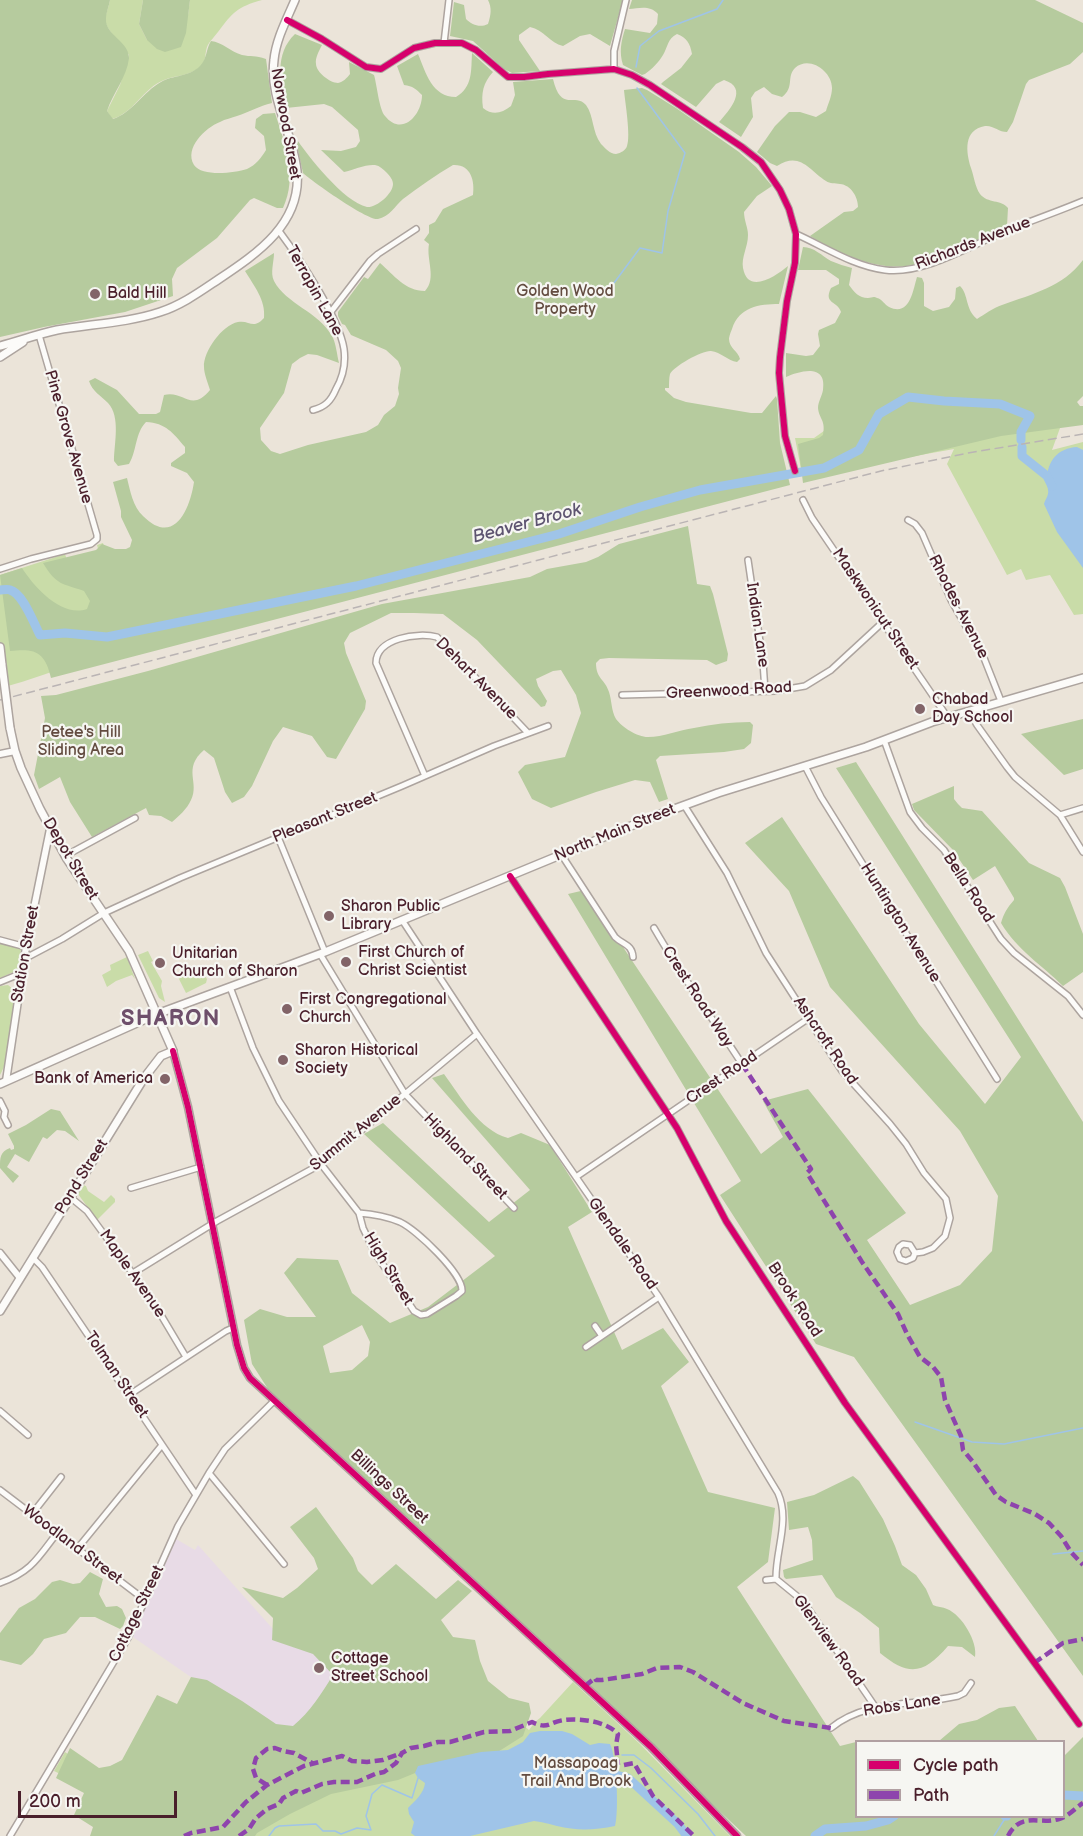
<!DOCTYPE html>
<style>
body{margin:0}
#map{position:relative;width:1083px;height:1836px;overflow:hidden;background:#ebe4d9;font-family:"Balsamiq Sans",sans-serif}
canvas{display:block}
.legend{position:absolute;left:855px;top:1740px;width:210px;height:78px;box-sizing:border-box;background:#f6f6f2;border:2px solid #b1a0a2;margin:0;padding:8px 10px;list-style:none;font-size:18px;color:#4a1f2b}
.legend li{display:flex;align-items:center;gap:12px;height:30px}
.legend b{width:30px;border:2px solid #b1a0a2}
.scale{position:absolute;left:18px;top:1791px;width:159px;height:27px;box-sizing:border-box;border:3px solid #4a1f2b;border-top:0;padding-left:8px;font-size:18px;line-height:21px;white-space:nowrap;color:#4a1f2b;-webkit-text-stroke:4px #f6f6f2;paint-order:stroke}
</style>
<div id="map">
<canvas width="1083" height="1836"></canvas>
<ul class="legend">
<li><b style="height:8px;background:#d6006c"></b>Cycle path</li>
<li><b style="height:8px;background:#8e44ad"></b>Path</li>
</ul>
<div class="scale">200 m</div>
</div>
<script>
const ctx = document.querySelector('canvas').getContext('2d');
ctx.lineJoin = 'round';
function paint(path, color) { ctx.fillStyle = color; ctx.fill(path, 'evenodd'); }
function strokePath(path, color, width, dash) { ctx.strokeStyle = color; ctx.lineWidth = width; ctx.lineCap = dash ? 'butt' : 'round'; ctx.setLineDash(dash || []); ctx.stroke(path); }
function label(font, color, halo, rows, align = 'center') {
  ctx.font = font + ' "Balsamiq Sans",sans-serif'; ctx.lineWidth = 4.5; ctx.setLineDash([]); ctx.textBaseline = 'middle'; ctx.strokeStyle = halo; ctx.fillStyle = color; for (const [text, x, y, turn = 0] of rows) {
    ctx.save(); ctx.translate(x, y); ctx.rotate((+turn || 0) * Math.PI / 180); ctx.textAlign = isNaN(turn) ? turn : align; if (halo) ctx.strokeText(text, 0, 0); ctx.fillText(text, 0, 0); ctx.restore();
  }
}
paint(new Path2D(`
 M176 1539 195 1550 198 1545 273 1629 343 1565 351 1788 133 1637Z`), '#e8dbe6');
paint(new Path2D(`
 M110 0H143L139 24 147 40 188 15 190 0H262C237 7 233 12 218 32 215 36 209 42 207 47 205 53 206 59 202 65 192 76 176 75 164 80 143 88 134 113 112 119L107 111 120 85 129 55C123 44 105 30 105 19 106 13 109 6 110 0Z
 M903 375 1060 428 1052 450 1083 442V614L1074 615 1050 575 1026 580 1021 569 1007 575 947 464 954 449 826 472 801 469 795 438H814Z
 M103 543 110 565 90 659C60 668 30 681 0 688V575L65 554 72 576 103 567 97 545Z
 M0 943 19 947 21 949 18 970 0 978Z
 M148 951 153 961 151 962 162 981 161 986 165 1002 159 998 138 955Z
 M127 957 135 979 132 975 116 981 107 987 102 975 111 970 110 965Z
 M201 967V971L207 979 206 983 186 993 178 977 183 976 182 969 185 968 188 972Z
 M8 985 14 990 13 991 14 998C12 1017 10 1060 0 1075V986Z
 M83 1185 86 1186 88 1191 104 1202 111 1195 115 1199V1202L97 1220 78 1194Z
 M573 1682 640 1744 730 1836H169L172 1828 54 1771 65 1752 89 1769 351 1787 521 1723 529 1730 535 1722 540 1718Z`), '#c9dca8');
paint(new Path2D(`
 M0 0H110C109 6 106 13 106 19 105 35 129 41 129 58 127 77 113 93 107 111L113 119C132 113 143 92 161 82 173 75 189 77 200 66 207 59 206 49 211 41 222 42 231 52 242 55 251 57 255 55 266 59L272 103C259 106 249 112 237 116 232 118 225 119 220 122 205 128 184 148 194 165 202 177 234 173 247 169 256 165 261 158 266 150L264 136 255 128 256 119 263 114 275 113C285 144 298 176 283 208H277L254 198 250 200 217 238 177 268 172 279 173 296 125 312 44 327 0 337Z
 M143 0H190L186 33 181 47 165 52 157 49 147 40 139 24Z
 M488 0H623L610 46 590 34 580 36 563 46C550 43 544 30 530 27L519 35V40L540 71 512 73 504 69 473 41 450 36 454 2 464 5 466 19C472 25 480 28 488 24 491 15 492 8 488 0Z
 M632 0H1035L1083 23V52L1070 64 1029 80 1026 84 1013 122 1007 132C999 132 993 125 985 126 963 130 966 152 971 168 974 176 975 187 980 194 988 204 1001 199 1008 208L1007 226C979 238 936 262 907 266 875 270 836 253 810 236L844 212 853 211 858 207C858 197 851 185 840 184 835 183 830 184 826 181 809 170 800 151 777 166L770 163 757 152 775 126 789 112H800L816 117 826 111C828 104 832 96 832 88 832 71 809 55 795 68 786 77 795 87 782 97L772 94 764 87 755 92 751 98 753 117 741 137 719 122C730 110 749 88 724 80L716 84 696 107 661 84 663 82 681 68 692 54C690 43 687 38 677 34 667 39 668 47 663 55 659 62 652 69 645 74L642 75 623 65C619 52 621 42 625 29L650 33 657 24 658 14C650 5 640 8 629 9Z
 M295 34 322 45C319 51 315 58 316 64 316 72 330 83 338 83 343 82 347 78 350 74L349 62 374 75C377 85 379 109 385 116 402 137 422 115 422 95 416 89 413 86 404 85L397 66 418 54C426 73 432 97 456 97 473 87 471 70 472 53L493 72C483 83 481 93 483 108 493 116 502 113 511 106L515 95 513 82 553 79C561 113 575 92 586 105 594 116 592 132 601 144 605 148 610 154 616 154 621 153 626 150 627 146 631 136 625 102 624 90L642 88 647 90 676 108 739 152 756 167 772 186 757 196 744 212C744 220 748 228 748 235 748 247 741 257 743 268 748 296 777 275 788 266L779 304C759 304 739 307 732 329 731 331 729 337 729 339 729 348 738 351 740 359L737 362C728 361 721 352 711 351 703 350 674 366 670 374 669 378 669 384 669 388H665V390L674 398 686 402 751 413H762L776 396 777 399 780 443 790 485 51 678C45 652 36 648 10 651L0 575 22 568C34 587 62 618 87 609L90 601 84 591C62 583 57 586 43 563L96 550 102 544 115 549H126L130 547 132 540 121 517V511L113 482 127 478C130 490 133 507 143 516 174 547 190 509 194 482L187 473 171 466V463L185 453V447C173 433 166 423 146 422 135 433 137 451 129 464L118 466 114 461C114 444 121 417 108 403 101 396 92 391 89 381L95 378 117 390 139 414H156L160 412 164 395C184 390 191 413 210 390 208 383 204 374 204 367 203 352 222 325 238 322 250 320 253 330 264 318 266 300 254 286 245 271L274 253C274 262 270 273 274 281 286 304 319 312 332 336 336 343 337 355 339 363L317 355 308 354 300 358 292 364 284 393 260 428 261 440 271 451 280 454 308 445 366 432 378 425 384 415 395 406 399 394 398 388 401 368 398 361 386 350 351 335 345 325 342 324 338 316V312L364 277 368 279 380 263C394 275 405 291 425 291 437 278 426 260 429 244L424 240 429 233V225L435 222 443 209 473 195C475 181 471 164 453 165 436 175 419 187 403 199 395 206 389 217 378 219 368 221 313 182 303 173L295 137C308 156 344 202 367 207 376 208 393 194 393 184 393 180 390 176 387 173 383 169 380 166 375 165 366 164 353 170 344 172L321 150 341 151 356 147 360 141 358 130 332 107 324 104 286 108C280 83 274 54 295 34Z
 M803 247C814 247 822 256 831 261 838 264 845 266 852 268L849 285C854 292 859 298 868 298 872 298 873 296 877 298 882 299 885 305 889 307 910 317 913 290 917 277L922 278 924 283V306L933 311 949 307 955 299 956 288 960 286C969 295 965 309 977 319 985 314 993 308 1002 305 1032 294 1063 287 1083 260V396L1077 402 1080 406H1083V425L1001 436 803 483 798 444 819 438 823 435C826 420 819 419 818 408 818 402 822 396 823 390 827 363 800 371 786 377V353L806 356 813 355 820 346 818 334 819 330 835 323 841 312C838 301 823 304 831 288L839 284V279L826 270H798Z
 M688 526 697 584 710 586 713 594 728 654 727 661 716 665 707 660 609 658 600 659 596 663C596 679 605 679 609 692 612 701 611 710 616 719 622 727 637 737 648 737 663 737 679 730 694 728 712 724 731 722 750 722L753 725 751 743 744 749 724 752 660 756 656 760 668 799 659 802 650 782 635 780 596 792 551 808 532 799 518 772 525 765 565 757 581 713 576 695 561 670 553 671 536 679 538 686 547 701 545 706 541 707 477 640 443 614 414 613H391L350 633 344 643 346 653 366 701 365 709 336 759 327 757 312 736 283 727 273 741 252 786 244 797 232 803 225 792 214 758 204 750C182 769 200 782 191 800 187 809 179 816 172 822L161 816 149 815 146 808 92 837 70 802 60 777 39 789 34 775 45 718 41 696 56 695 148 671 382 604 530 577 547 569 586 562 598 557 619 544Z
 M1083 719V769L1064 775 1021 734Z
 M856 762 1083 1122V1676L854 1357 816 1344 720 1195 741 1181 568 894 585 890 761 1154 783 1137 763 1101 808 1089 906 1213 867 1240 910 1305 960 1285 992 1251 998 1196 960 1131 830 987 789 891 745 843 782 817 919 1024 985 1104 1021 1057 836 768Z
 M954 786V799L958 804 962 808 982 811 1029 863 1060 878 1065 887 1083 934V972L1063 986C1042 965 1017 950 1001 923 1004 913 1007 908 1014 900V898L995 866 973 880 953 850 914 810 912 804Z
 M444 1074C461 1097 479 1130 508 1138L521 1133 550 1145 592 1212 568 1227 622 1350 663 1328 689 1362 661 1386 708 1492 775 1508 768 1562 737 1587 840 1746 856 1742V1816H1064V1756L1083 1737V1836H746L268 1389 252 1364 244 1320 260 1309 287 1317H316L284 1273 297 1258 338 1260 352 1293 390 1323 428 1307 495 1256 364 1134 383 1123 489 1222 530 1190 432 1078ZM362 1325 370 1342 368 1356 352 1370 330 1373 323 1346Z
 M51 1109 60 1111 79 1141 65 1131 57 1130 47 1139 43 1137 29 1162 15 1154 7 1167 19 1176 13 1183 0 1168C0 1157 0 1152 10 1148L11 1150 14 1149V1146L8 1134 26 1125Z
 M853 1476 859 1481 883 1519 895 1546 902 1565 916 1575 926 1589 933 1605C937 1607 943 1607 947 1609 962 1615 978 1642 975 1657L962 1647 948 1646C924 1674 909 1677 880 1653L879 1628 860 1613 836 1597 822 1575 786 1579 784 1577 783 1570 813 1560 812 1540 808 1527 789 1530 787 1502 814 1495Z
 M316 1507 353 1558 358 1571 372 1585 396 1564 436 1599 458 1580 472 1591 441 1620 453 1637 475 1640 480 1661 488 1681 509 1698 529 1703 531 1713 523 1736 485 1760 425 1769 398 1780 331 1794 290 1814 257 1833 255 1836H90L93 1827 74 1815 84 1793 56 1778 70 1748 99 1768 110 1766 122 1760 157 1695 177 1704 191 1677 207 1680 242 1701 276 1724 293 1726C310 1712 322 1693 333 1675L313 1654 272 1640 273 1618 242 1587 283 1598 297 1588 318 1569 314 1558 290 1527Z
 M90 1572 103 1579 99 1594 106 1607 117 1606 122 1609 126 1618 123 1626 120 1629 95 1617H80L66 1633 44 1639 33 1654 21 1665 0 1660V1633L19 1608 35 1599 52 1582 60 1580 73 1584 80 1583Z
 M1015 1706 1038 1741H939L959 1724 977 1720 999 1708Z`), '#b6cb9e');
paint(new Path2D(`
 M1077 447 1083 450V568L1057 532 1044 504C1045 500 1047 498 1048 494 1049 489 1046 485 1047 480 1047 461 1058 448 1077 447Z
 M540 1731H562L572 1734 590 1745 599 1743 610 1744C617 1757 619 1812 615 1826 595 1830 577 1831 557 1826 549 1824 543 1822 534 1821L470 1836H415L411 1833 414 1822 409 1814 408 1808C415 1801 424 1793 425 1783L418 1778 415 1773 418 1766 481 1752 508 1750 523 1742 530 1733Z`), '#9fc4e8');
strokePath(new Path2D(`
 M636 67 640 46 659 31 717 9 723 0
 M614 283 640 248 662 253 668 211 685 153 637 88
 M915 1422 972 1442 1004 1444 1083 1428
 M1053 1554 1083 1551
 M622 1755H634L651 1768 698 1814 715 1836
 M269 1836 275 1828 279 1826 316 1824 323 1831H335L341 1834 357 1828 371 1830 366 1816 372 1794 382 1785 412 1798 418 1778
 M994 1836 1006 1817`), '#9fc4e8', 1.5);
strokePath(new Path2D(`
 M1022 447V456L1047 476 1052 486
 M0 590C2 590 8 589 10 590 23 593 34 624 40 635L65 633 107 637 356 586 559 534 640 507 700 490 824 468 859 450 879 414 908 397 944 401 1000 404 1030 416 1021 432V440
 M616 1775 628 1778 678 1824 687 1836
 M1064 1795 1083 1796
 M1005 1816H1007
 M815 1836 825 1829 866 1826 888 1820 894 1816`), '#9fc4e8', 9);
const minor = new Path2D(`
 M287 20 322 39 366 67 381 69 414 48 435 43H462L476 50 508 77H524L548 74 614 69 632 75 650 85 742 147 761 162 780 190 789 209 796 234 795 263 787 301 780 357 779 373 785 436 795 471
 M444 43 449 0
 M614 69V51L626 0
 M279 231C299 258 339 317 344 349 346 364 343 377 336 389 331 401 325 407 313 410
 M796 234C825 247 853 266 885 270 925 275 973 244 1010 229 1034 220 1059 211 1083 201
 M330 313 370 261 378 254 416 229
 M803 500 812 518 948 718
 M908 520 915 524 922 533 951 600 984 658 1001 701
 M748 560 763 662 765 691
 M0 569 31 559 91 544 97 539V535L39 335
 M622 695 776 691 805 686 831 670 883 622
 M969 711 977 725 1007 767 1015 777 1060 815 1083 852
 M884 740 910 812 922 828 944 850 1001 939 1014 953 1068 996 1083 1015
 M805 766 821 797 997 1079
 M425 776 376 663C376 638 418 632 437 637L528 733
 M684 805 727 873 766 953 842 1071 890 1124 906 1144 924 1173 946 1199 950 1218 945 1236 933 1248 923 1252 915 1253 910 1245 903 1244 899 1247 897 1252 900 1259 906 1261 913 1258 915 1253
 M1060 815 1083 808
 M278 837 325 952
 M561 854 615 937C623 945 632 944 633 957
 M65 856 135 818
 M510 876 677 1128 726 1221 845 1403 1079 1724
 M402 920 477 1034 659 1297 778 1493C790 1520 776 1549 776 1577V1579L766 1580
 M654 928C681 975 713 1019 742 1064
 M0 940 26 947
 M320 954 405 1094 514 1208
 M24 959 62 939 104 913 180 878 402 786 494 746 548 726
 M0 982 22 973
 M230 987 253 1048 279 1101 321 1164 359 1213 363 1228 375 1253 414 1311 421 1315 427 1314 456 1296 462 1291C463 1274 417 1230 400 1222 388 1217 373 1214 359 1213
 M0 1101 5 1111 4 1117 8 1125
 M576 1177 809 1018
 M131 1188 201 1167
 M70 1197 87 1211 152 1300 186 1357
 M33 1258 42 1267 196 1495
 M133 1273 217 1221 321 1164 477 1034
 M595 1326 602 1336
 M586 1347 659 1297
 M129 1395 226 1331 233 1328
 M0 1411 28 1435
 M209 1473 284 1564
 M0 1490 145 1600
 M32 1514 61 1477
 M77 1549 162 1445
 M776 1579 803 1601 876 1708
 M0 1583C31 1572 38 1558 57 1533
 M831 1728C866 1699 916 1706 958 1696L964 1693 971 1683
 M10 1836 128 1638 178 1526 209 1473 225 1449 274 1401`);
const tertiary = new Path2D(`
 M0 754 15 751
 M173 1051 188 1107 237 1345 244 1368 250 1378 651 1747 737 1836
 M6 1081 26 947 50 829
 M0 1253 20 1278`);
const secondary = new Path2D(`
 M0 346C19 341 38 334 57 330 91 324 127 323 160 312 182 305 201 291 219 279 258 253 302 223 297 171 293 133 269 98 274 60 276 39 287 19 295 0
 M0 357 23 342
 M0 647 2 665
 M0 1084 157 1014 325 952 655 816 718 793 866 747 932 722 1083 678
 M0 1311 144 1078 161 1056 173 1051 129 951 67 859 40 809 21 768 15 751 10 728`);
strokePath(minor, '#ada49f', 8);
strokePath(tertiary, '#ada49f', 9);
strokePath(secondary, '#ada49f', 10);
strokePath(minor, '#fcfbf9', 5);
strokePath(tertiary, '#fcfbf9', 6);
strokePath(secondary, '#fcfbf9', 7);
strokePath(new Path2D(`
 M0 700 881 471 968 453 1083 434`), '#bab4b4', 1.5, [9, 4.5]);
const secondaryBridge = new Path2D(`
 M2 665 10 728`);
strokePath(secondaryBridge, '#ada49f', 10, []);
strokePath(secondaryBridge, '#fcfbf9', 7);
strokePath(new Path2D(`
 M742 1064 811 1169 807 1173 862 1262 898 1314 907 1334 920 1357 933 1367 941 1377 945 1400 961 1436 963 1450 973 1462 996 1495 1006 1502 1035 1514 1049 1523 1061 1536 1071 1552 1083 1565
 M1034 1663 1063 1643 1083 1639
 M585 1686 595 1678 596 1680H602L642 1674 657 1668 680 1667 693 1672 743 1703 784 1721 831 1728
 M624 1765 634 1763 653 1796 694 1836
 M267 1785 256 1778 253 1769 256 1758 267 1749 275 1748 283 1751 294 1753 314 1764
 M184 1836 191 1833 223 1827 246 1802 267 1785 304 1766 342 1756 352 1761 367 1762 383 1760 402 1753
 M239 1836 249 1829 256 1818 267 1809 279 1804 283 1798 296 1791 301 1793 322 1784 334 1782H357L375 1774 384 1772 396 1763 402 1753 411 1748 424 1746 438 1742H450L484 1732 510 1731 532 1722C548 1730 549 1722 564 1720 580 1718 606 1721 618 1734L616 1745 618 1765
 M1008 1836C1021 1811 1039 1825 1059 1819 1069 1816 1075 1808 1083 1803`), '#8e44ad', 4.5, [9, 4.5]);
strokePath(new Path2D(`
 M287 20 322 39 366 67 381 69 414 48 435 43H462L476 50 508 77H524L548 74 614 69 632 75 650 85 742 147 761 162 780 190 789 209 796 234 795 263 787 301 780 357 779 373 785 436 795 471
 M510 876 677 1128 726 1221 845 1403 1079 1724
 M173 1051 188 1107 237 1345 244 1368 250 1378 651 1747 737 1836`), '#d6006c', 6);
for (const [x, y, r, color] of [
 [95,294,6,"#826468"],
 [920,709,6,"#826468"],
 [329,916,6,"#826468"],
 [346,962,6,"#826468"],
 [160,963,6,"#826468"],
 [287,1009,6,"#826468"],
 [283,1060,6,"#826468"],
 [165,1079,6,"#826468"],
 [319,1668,6,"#826468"]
]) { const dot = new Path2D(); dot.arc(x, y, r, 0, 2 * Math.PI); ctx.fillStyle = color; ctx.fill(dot); strokePath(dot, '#f6f6f2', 2); }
label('16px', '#4a1f2b', '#f6f6f2', [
 ["Norwood Street",285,124,80],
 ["Richards Avenue",973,244,-21],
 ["Terrapin Lane",314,291,61],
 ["Pine Grove Avenue",68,437,74],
 ["Rhodes Avenue",958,607,63],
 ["Maskwonicut Street",875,609,56],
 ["Indian Lane",757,625,82],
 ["Dehart Avenue",476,679,45],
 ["Greenwood Road",729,691,-3],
 ["Pleasant Street",325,818,-22],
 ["North Main Street",615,833,-22],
 ["Depot Street",70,859,59],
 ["Bella Road",968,888,57],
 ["Huntington Avenue",900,923,58],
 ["Station Street",26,954,-80],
 ["Crest Road Way",697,997,57],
 ["Ashcroft Road",825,1041,56],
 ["Crest Road",722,1078,-34],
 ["Summit Avenue",356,1133,-39],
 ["Highland Street",465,1157,46],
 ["Pond Street",82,1177,-58],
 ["Glendale Road",622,1244,55],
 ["High Street",388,1269,59],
 ["Maple Avenue",132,1274,55],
 ["Brook Road",794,1300,57],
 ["Tolman Street",116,1375,56],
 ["Billings Street",389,1487,43],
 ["Woodland Street",72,1545,37],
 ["Cottage Street",137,1614,-64],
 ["Glenview Road",828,1641,54],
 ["Robs Lane",902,1706,-9]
]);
label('16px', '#634c40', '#f6f6f2', [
 ["Golden Wood",565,292],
 ["Property",565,310],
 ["Petee's Hill",81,733],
 ["Sliding Area",81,751],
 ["Massapoag",576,1764],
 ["Trail And Brook",576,1782]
]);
label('16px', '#4a1f2b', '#f6f6f2', [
 ["Bald Hill",107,294],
 ["Chabad",932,700],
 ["Day School",932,718],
 ["Sharon Public",341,907],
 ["Library",341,925],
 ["First Church of",358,953],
 ["Christ Scientist",358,971],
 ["Unitarian",172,954],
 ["Church of Sharon",172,972],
 ["First Congregational",299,1000],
 ["Church",299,1018],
 ["Sharon Historical",295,1051],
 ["Society",295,1069],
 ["Bank of America",153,1079,"right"],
 ["Cottage",331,1659],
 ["Street School",331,1677]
], 'left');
label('italic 18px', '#5d5470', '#f6f6f2', [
 ["Beaver Brook",527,524,-15]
]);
ctx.letterSpacing = '1.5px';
label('bold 22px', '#6e4f6b', '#f6f6f2', [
 ["SHARON",171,1019]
]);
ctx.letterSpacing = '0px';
</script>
